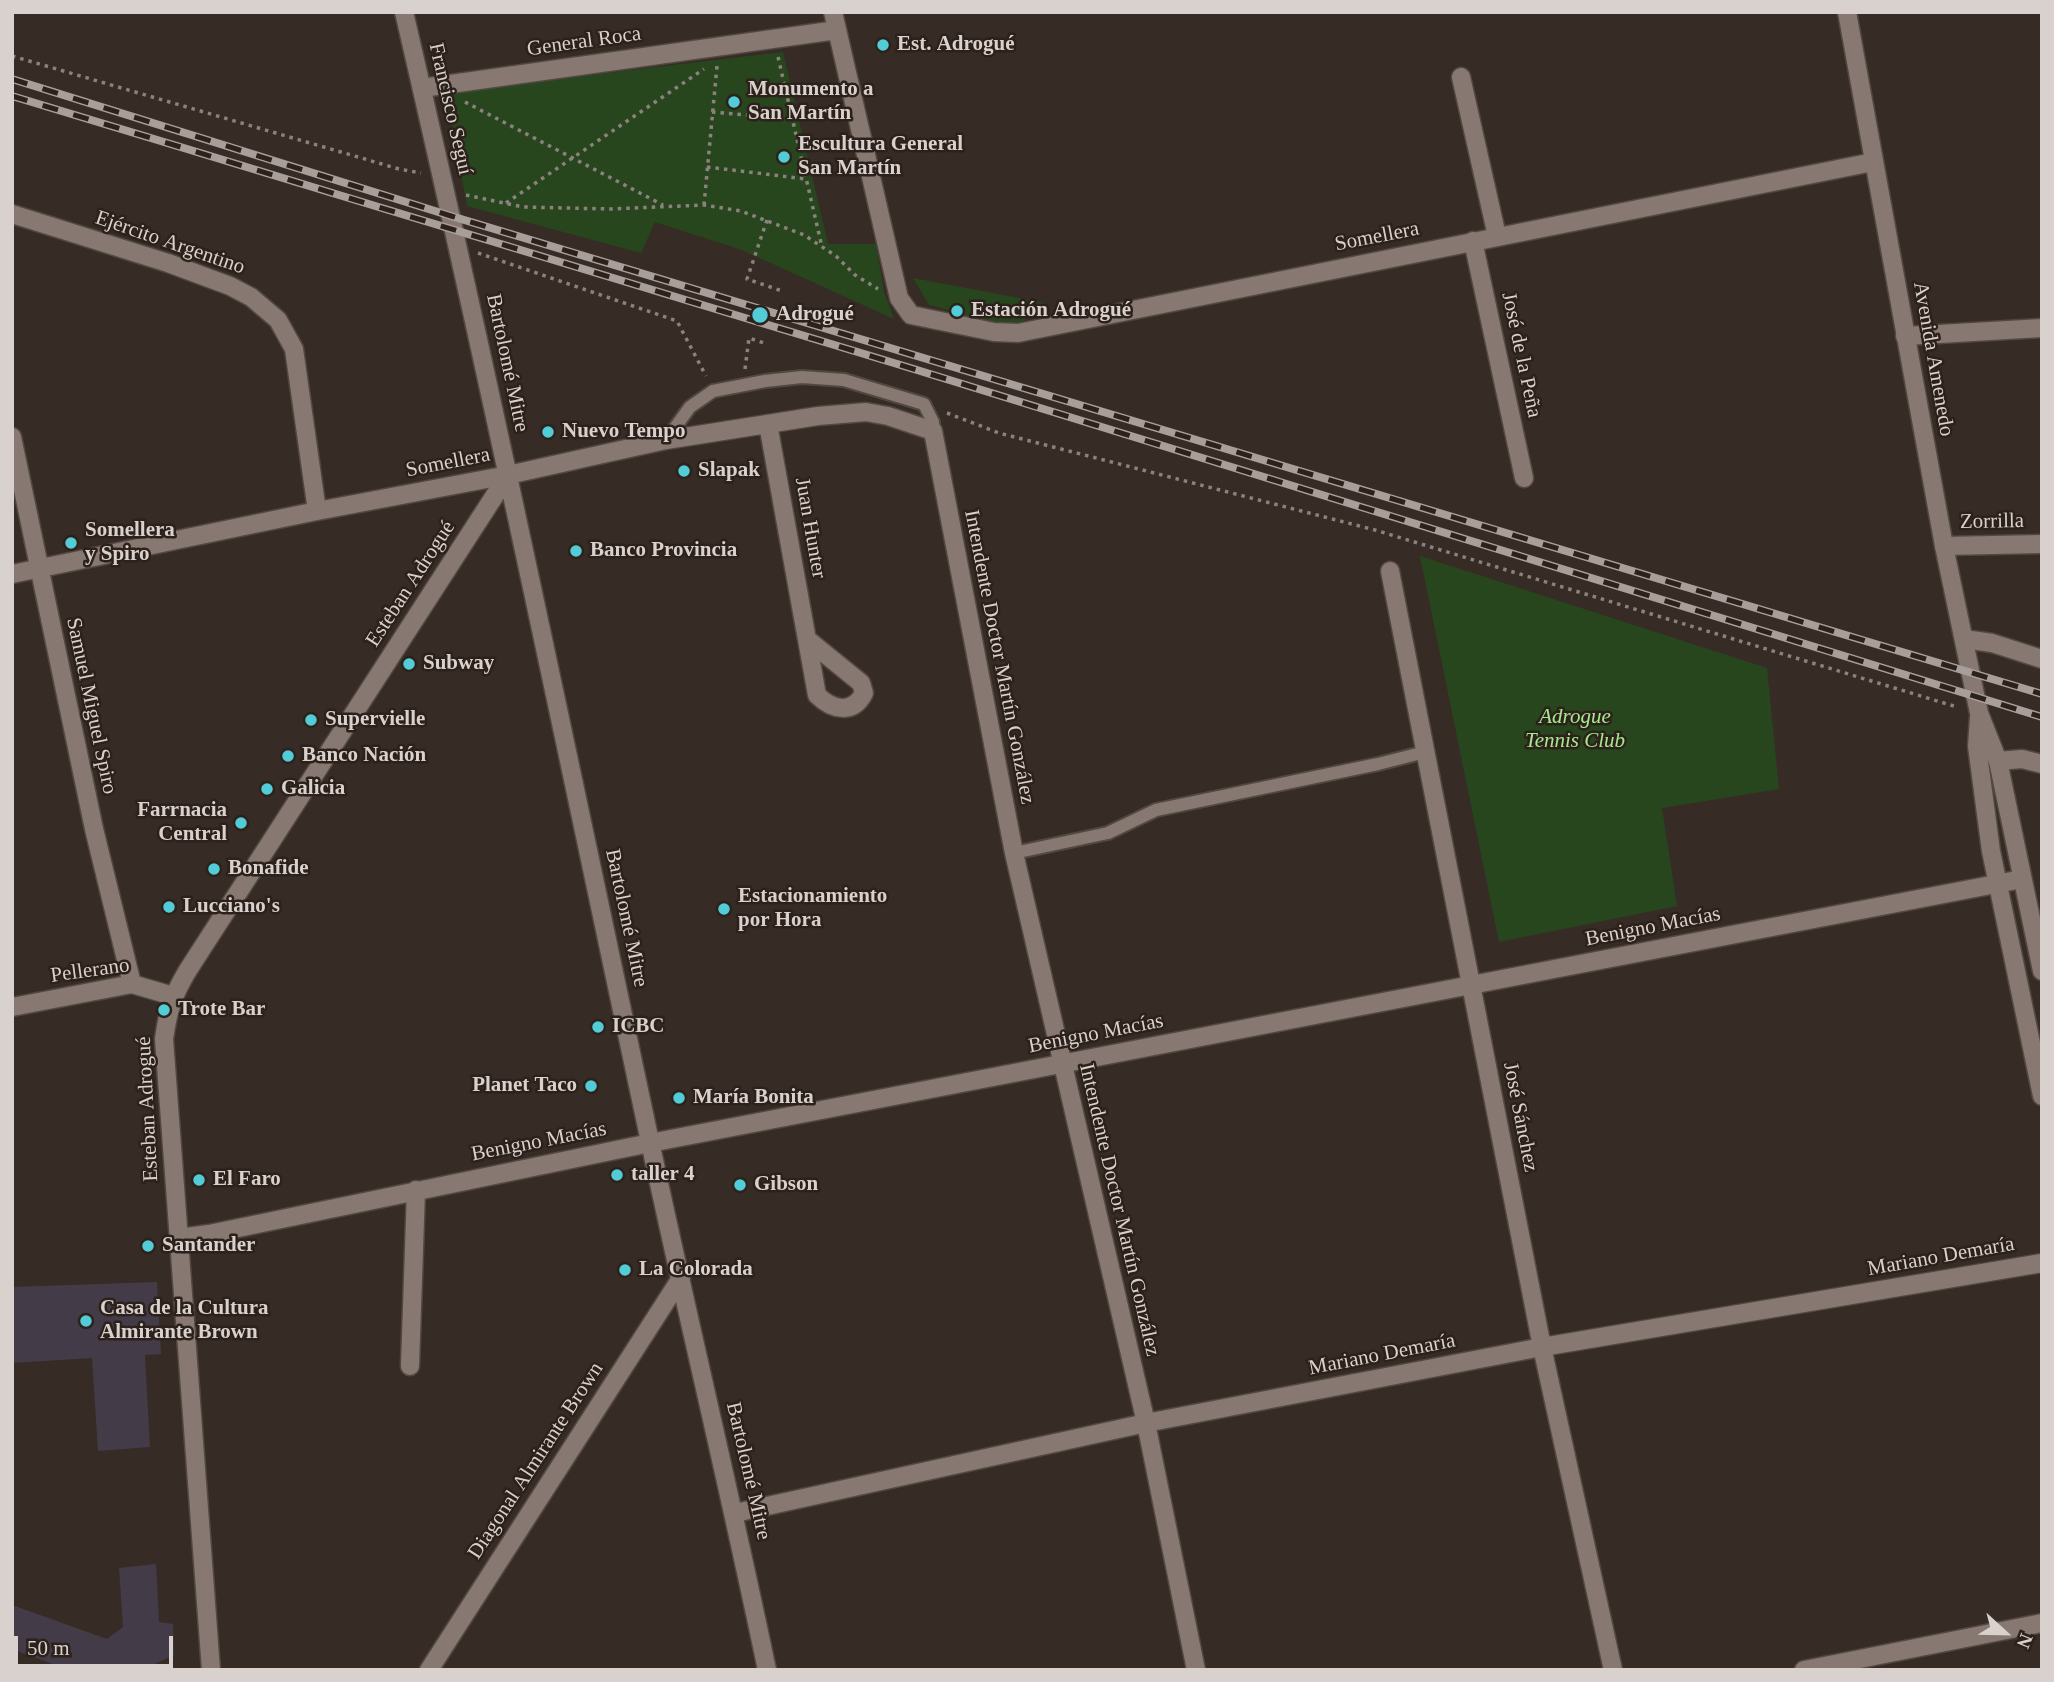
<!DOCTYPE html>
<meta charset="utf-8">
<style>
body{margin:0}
#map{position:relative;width:2054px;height:1682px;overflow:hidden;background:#372b25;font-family:Georgia,serif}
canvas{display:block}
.frame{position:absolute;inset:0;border:14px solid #d9d1cd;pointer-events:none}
.north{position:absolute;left:1970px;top:1598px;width:70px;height:70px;-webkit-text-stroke:5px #2d211b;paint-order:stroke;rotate:112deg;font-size:19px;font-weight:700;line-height:28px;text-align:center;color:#d9d1cd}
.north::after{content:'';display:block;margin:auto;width:24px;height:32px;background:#d9d1cd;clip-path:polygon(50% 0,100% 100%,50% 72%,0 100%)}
.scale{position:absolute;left:14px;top:1636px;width:159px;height:32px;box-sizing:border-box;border:4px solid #d9d1cd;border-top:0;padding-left:9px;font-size:21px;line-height:24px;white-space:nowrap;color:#d9d1cd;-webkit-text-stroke:5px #2d211b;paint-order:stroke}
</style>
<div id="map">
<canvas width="2054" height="1682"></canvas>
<div class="frame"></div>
<div class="north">N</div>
<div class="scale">50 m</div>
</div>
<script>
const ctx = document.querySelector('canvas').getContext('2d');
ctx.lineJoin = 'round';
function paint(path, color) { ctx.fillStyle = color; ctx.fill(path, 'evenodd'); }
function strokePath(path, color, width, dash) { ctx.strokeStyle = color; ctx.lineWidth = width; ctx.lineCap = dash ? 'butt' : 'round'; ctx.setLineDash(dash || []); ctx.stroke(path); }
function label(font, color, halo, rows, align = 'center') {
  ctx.font = font + ' Georgia,serif'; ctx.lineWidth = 5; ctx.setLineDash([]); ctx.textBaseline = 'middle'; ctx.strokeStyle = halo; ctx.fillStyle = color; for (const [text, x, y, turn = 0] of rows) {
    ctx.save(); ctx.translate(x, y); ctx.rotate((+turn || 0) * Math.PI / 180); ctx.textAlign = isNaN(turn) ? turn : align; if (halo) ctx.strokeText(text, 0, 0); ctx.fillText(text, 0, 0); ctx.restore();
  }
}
paint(new Path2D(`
 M783 52 828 244H876L884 292 894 319 742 250 655 222 641 253 467 206 446 92Z
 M913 278 1046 303C1039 308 1031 318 1023 321 1000 330 953 310 929 305Z
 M1420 556 1767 668 1779 789 1662 808 1677 906 1499 942Z`), '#28461e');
paint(new Path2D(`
 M157 1282 161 1354 145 1355 150 1447 98 1451 92 1358 12 1363V1287Z
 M156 1564 159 1622 173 1624 174 1655 142 1670H69L12 1649V1605L107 1639 123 1627 119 1568Z`), '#433c48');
const lane = new Path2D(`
 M666 440 690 407 713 391 765 381 802 377 844 380 924 404 933 422V431
 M1014 853 1108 833 1156 810 1378 764 1425 752`);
const street = new Path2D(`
 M833 12 899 298 911 315 994 332 1018 333 1873 162
 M1461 77 1497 236
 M422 88 837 30
 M12 214 168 263 230 286 251 297 278 320 294 349 317 511
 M1473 241 1524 478
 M1905 336 2042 328
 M768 424 817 695C832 710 853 715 864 693L861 683 808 640
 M12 437 94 829 132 984
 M1944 546 2042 544
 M1390 571 1542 1347 1613 1670
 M12 574 317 511 508 475 666 440 818 416 866 412 888 416 933 431 1014 853 1146 1423 1196 1670
 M1964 639 1992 643 2042 659
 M1998 761 2022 759 2042 764
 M12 1007 132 984 173 996
 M179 1238 209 1234 650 1143 2022 879
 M410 1366 416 1190
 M735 1513 1146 1423 1542 1347 2042 1263
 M1804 1670 2042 1623`);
const secondary = new Path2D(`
 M404 12C491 386 569 762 649 1137 687 1315 730 1492 767 1670
 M1847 12 1944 546 1979 713 1998 761 2042 971
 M1979 717 1977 746 1991 851 2042 1096
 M211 1670 164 1039C168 1010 173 995 188 970L508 475
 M429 1670 681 1278`);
strokePath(lane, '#524843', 16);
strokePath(street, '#524843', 21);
strokePath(secondary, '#524843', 21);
strokePath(new Path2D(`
 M12 56 399 169 421 173
 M778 57 822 247
 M465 102 663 205
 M712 112 793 119
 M707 167 806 179
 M466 195 523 207 610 209 704 205 741 211 804 235 836 256 855 275 878 289
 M506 203 704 69
 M704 205 717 66
 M767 220 747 279 782 291
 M478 253 677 321 706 376
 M745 369 749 338 764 343
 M947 413 999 433 1375 530 1957 707`), '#8c827d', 3.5, [3.5, 5]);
strokePath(lane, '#877871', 12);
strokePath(street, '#877871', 18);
strokePath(secondary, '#877871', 18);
const rail = new Path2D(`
 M12 79 451 216 2042 694
 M12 96 917 370 2042 717`);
strokePath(rail, '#a89e9a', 8);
strokePath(rail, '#2d211b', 5, [16]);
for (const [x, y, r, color] of [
 [883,45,7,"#52ccd6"],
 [734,102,7,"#52ccd6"],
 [784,157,7,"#52ccd6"],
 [957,311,7,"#52ccd6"],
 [760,315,9,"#52ccd6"],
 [548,432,7,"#52ccd6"],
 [684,471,7,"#52ccd6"],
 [71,543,7,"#52ccd6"],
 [576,551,7,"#52ccd6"],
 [409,664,7,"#52ccd6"],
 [311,720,7,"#52ccd6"],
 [288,756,7,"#52ccd6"],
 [267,789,7,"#52ccd6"],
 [241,823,7,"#52ccd6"],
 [214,869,7,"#52ccd6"],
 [169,907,7,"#52ccd6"],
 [724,909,7,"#52ccd6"],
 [164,1010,7,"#52ccd6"],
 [598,1027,7,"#52ccd6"],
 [591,1086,7,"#52ccd6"],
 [679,1098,7,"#52ccd6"],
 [617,1175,7,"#52ccd6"],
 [199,1180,7,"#52ccd6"],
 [740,1185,7,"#52ccd6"],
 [148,1246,7,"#52ccd6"],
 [625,1270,7,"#52ccd6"],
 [86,1321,7,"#52ccd6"]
]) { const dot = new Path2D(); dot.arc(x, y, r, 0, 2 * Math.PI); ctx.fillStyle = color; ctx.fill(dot); strokePath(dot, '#2d211b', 2.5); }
label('21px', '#d9d1cd', '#2d211b', [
 ["General Roca",584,42,-8],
 ["Francisco Seguí",450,109,77],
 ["Somellera",1377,237,-11],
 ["Ejército Argentino",170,243,19],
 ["José de la Peña",1521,355,78],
 ["Avenida Amenedo",1933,359,80],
 ["Bartolomé Mitre",507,363,78],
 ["Somellera",448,463,-11],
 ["Zorrilla",1992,522,-1],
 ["Juan Hunter",810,528,80],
 ["Esteban Adrogué",411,584,-57],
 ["Intendente Doctor Martín González",999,657,79],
 ["Samuel Miguel Spiro",91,706,78],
 ["Bartolomé Mitre",626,918,78],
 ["Benigno Macías",1653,927,-11],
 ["Pellerano",90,971,-8],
 ["Benigno Macías",1096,1034,-11],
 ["Esteban Adrogué",148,1109,-93],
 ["José Sánchez",1520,1117,79],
 ["Benigno Macías",539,1142,-11],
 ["Intendente Doctor Martín González",1119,1210,77],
 ["Mariano Demaría",1941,1257,-10],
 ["Mariano Demaría",1382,1355,-11],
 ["Diagonal Almirante Brown",536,1461,-57],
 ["Bartolomé Mitre",748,1471,77]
]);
label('bold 21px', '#d9d1cd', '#2d211b', [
 ["Est. Adrogué",897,45],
 ["Monumento a",748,90],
 ["San Martín",748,114],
 ["Escultura General",798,145],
 ["San Martín",798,169],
 ["Estación Adrogué",971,311],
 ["Adrogué",776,315],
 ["Nuevo Tempo",562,432],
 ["Slapak",698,471],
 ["Somellera",85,531],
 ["y Spiro",85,555],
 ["Banco Provincia",590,551],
 ["Subway",423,664],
 ["Supervielle",325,720],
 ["Banco Nación",302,756],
 ["Galicia",281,789],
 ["Farrnacia",227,811,"right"],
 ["Central",227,835,"right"],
 ["Bonafide",228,869],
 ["Estacionamiento",738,897],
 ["por Hora",738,921],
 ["Lucciano's",183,907],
 ["Trote Bar",178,1010],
 ["ICBC",612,1027],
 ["Planet Taco",577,1086,"right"],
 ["María Bonita",693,1098],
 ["taller 4",631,1175],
 ["El Faro",213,1180],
 ["Gibson",754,1185],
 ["Santander",162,1246],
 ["La Colorada",639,1270],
 ["Casa de la Cultura",100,1309],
 ["Almirante Brown",100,1333]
], 'left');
label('italic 21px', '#a2eb8b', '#2d211b', [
 ["Adrogue",1575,717],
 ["Tennis Club",1575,741]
]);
</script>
